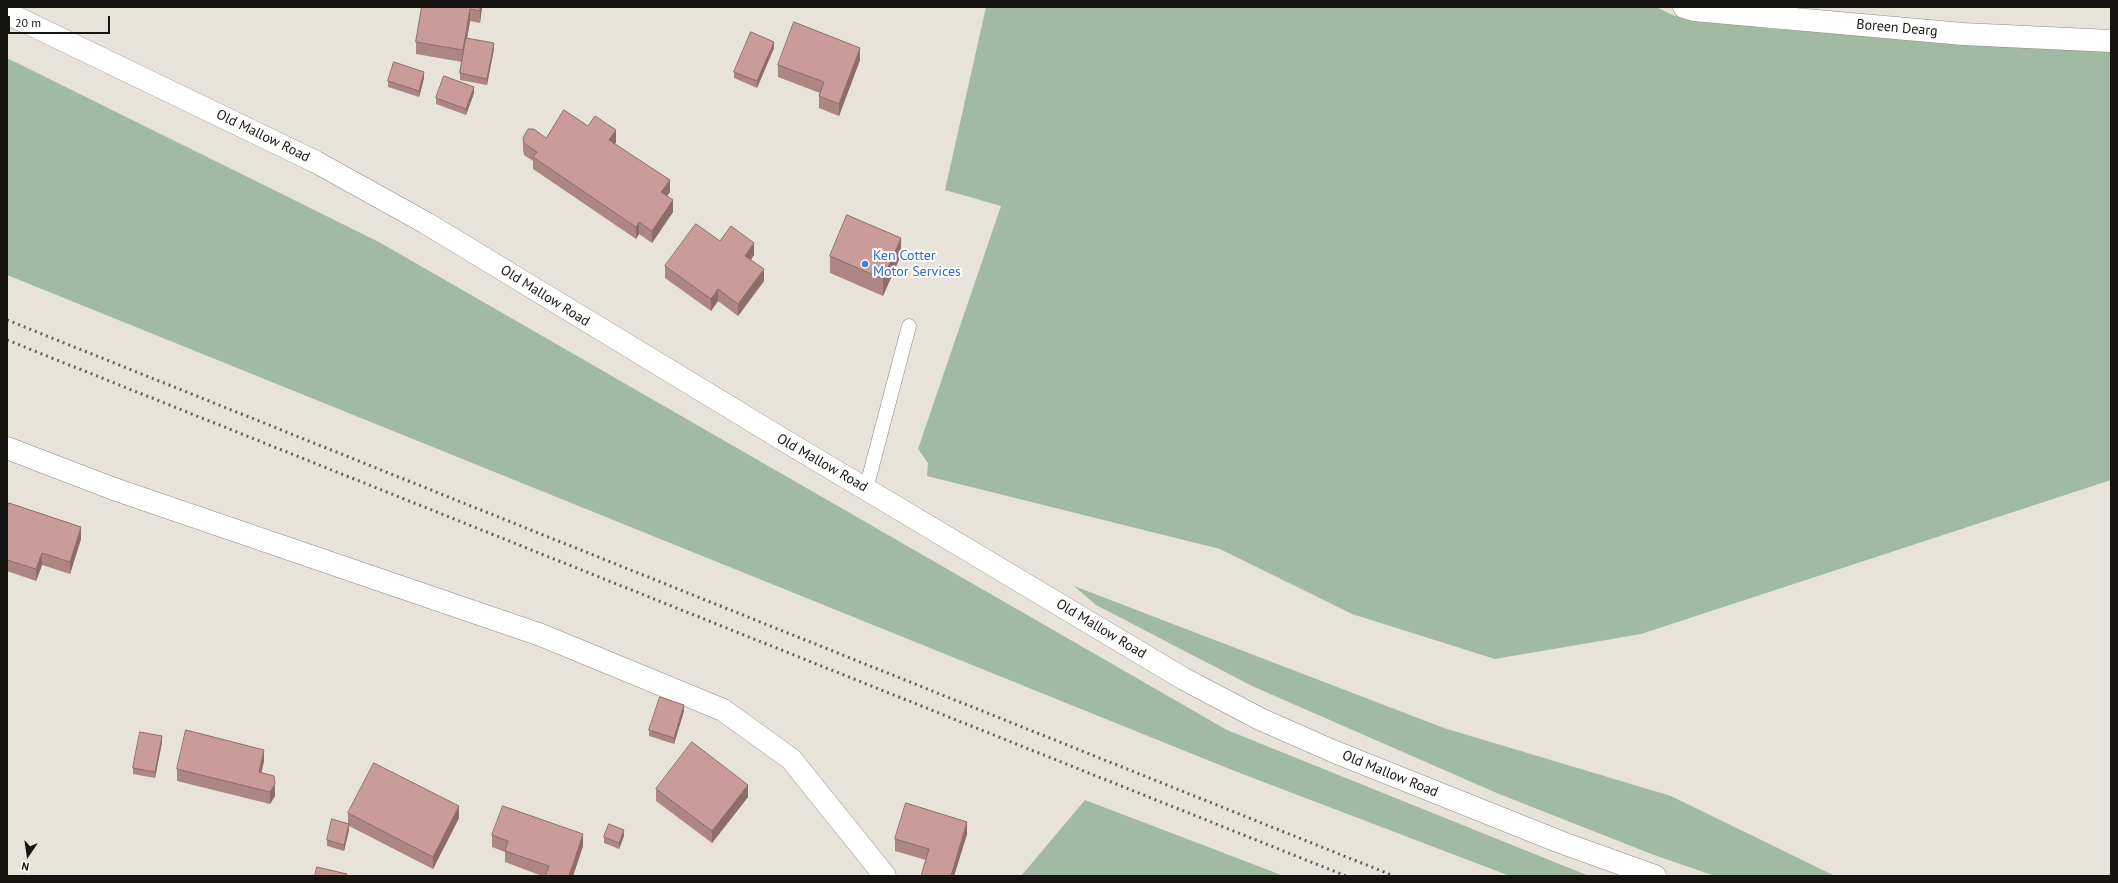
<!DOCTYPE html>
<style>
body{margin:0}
#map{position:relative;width:2118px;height:883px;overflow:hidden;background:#e8e3da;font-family:"PT Sans",sans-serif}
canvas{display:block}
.frame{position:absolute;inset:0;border:8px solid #161411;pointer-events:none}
.north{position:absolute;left:8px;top:835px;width:40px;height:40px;-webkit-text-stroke:3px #fff;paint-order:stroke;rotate:193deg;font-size:11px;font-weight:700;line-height:16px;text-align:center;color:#161411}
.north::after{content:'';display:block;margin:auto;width:14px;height:18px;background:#161411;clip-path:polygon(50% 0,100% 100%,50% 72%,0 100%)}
.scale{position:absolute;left:8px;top:16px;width:102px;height:18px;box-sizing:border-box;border:2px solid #161411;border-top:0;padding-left:5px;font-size:12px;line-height:14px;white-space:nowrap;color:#161411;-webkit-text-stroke:3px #fff;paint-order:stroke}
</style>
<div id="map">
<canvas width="2118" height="883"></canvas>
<div class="frame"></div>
<div class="north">N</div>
<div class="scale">20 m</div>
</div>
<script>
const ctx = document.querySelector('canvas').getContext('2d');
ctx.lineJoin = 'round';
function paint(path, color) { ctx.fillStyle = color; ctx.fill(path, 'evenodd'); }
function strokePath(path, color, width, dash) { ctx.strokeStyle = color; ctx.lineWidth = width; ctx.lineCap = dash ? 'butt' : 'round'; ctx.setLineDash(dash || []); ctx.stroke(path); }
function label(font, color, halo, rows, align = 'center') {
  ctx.font = font + ' "PT Sans",sans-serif'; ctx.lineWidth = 4; ctx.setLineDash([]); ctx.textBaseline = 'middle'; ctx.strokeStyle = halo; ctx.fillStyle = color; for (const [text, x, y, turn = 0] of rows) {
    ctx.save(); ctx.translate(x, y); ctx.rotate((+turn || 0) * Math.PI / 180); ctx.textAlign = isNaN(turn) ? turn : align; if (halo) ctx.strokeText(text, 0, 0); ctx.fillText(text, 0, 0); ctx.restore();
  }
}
paint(new Path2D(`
 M986 7H1656L1675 16 1773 29 2111 49V480L1641 634 1495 659 1352 614 1220 549 927 476 928 463 918 449 1001 206 945 190Z
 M7 58 379 242 1227 730 1589 876H1510L1232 770 7 275Z
 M1074 586 1444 728 1671 796 1835 876H1715L1654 855 1499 794 1252 686 1096 605Z
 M1085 800 1271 871 1283 876H1021Z`), '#a1baa4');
const lane = new Path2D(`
 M866 489 909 326`);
const street = new Path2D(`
 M1684 7 1694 10 1963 34 2111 41
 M7 448 114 489 541 635 723 710 791 759 885 876`);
const secondary = new Path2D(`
 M7 13 316 162 426 223 782 439 1184 679 1260 719 1335 752 1560 842 1655 876`);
strokePath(lane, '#8f8b82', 15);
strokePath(street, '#8f8b82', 23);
strokePath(secondary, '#8f8b82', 23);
strokePath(lane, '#fff', 14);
strokePath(street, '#fff', 22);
strokePath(secondary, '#fff', 22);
strokePath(new Path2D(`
 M7 320 1394 876
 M7 340 1346 876`), '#65625c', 3, [2, 4]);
paint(new Path2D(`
 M422 7H482L480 23 470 21 467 38 494 49 487 85 460 80V73L462 62 416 54V42Z
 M774 48 757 88 734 78V72Z
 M860 60 839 116 819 108V96L820 93 778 77V65Z
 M424 78 419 97 388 87V81Z
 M474 93 466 115 436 104V98Z
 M588 126 616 142 615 144 670 192 667 196 673 212 652 243 639 234 636 239 533 169V161L524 155 523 150V138H546Z
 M720 241 754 255 751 260 764 281 738 316 718 301 711 311 665 278V266Z
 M901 255 883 296 830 273V256Z
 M7 508 81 539 70 574 42 565 36 581 7 571Z
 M684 711 674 744 649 736V730Z
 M162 742 155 778 133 774V768Z
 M264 761 261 772 275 796 270 804 177 781V769Z
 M656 789 748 797 712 843 656 801Z
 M348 813 459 818 433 869 349 826V830L344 851 327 846V840L348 824Z
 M967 834 954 876H921L926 860 895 851V839Z
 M492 835 583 846 573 876H542L505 862V852L492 847Z
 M624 836 619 849 604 843V837Z`), '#ad8684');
paint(new Path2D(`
 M480 7H482L480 23Z
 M470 9V21L463 62V50Z
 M774 42V48L757 88V81Z
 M494 43V49L487 85V79Z
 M860 48V60L839 116V104Z
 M424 72V78L419 97V91Z
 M474 87V93L466 115V109Z
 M616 130V142L609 152V140Z
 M670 180V192L661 204V192Z
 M673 200V212L652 243V231Z
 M639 222V234L636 239V227Z
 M901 238V255L883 296V279Z
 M754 243V255L745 268V256Z
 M764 269V281L738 316V304Z
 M718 289V301L711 311V299Z
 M81 527V539L70 574V562Z
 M42 553V565L36 581V569Z
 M684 705V711L674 744V738Z
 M162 736V742L155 778V772Z
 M264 750V761L259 784V772Z
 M275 784V796L270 804V792Z
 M748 785V797L712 843V831Z
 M459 806V818L433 869V857Z
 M967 822V834L954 876H951Z
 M349 824V830L344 851V845Z
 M624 830V836L619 849V843Z
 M583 834V846L573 876H569Z`), '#8d6d6b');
const building = new Path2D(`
 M422 7H480V11L470 9 463 50 416 42Z
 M794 22 860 48 839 104 819 96 824 82 778 65Z
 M751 32 774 42 757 81 734 72Z
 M466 38 494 43 487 79 460 73Z
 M394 62 424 72 419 91 388 81Z
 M444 76 474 87 466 109 436 98Z
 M564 110 588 126 595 116 616 130 609 140 670 180 661 192 673 200 652 231 639 222 636 227 533 157 537 152 524 143 523 138 528 129H534L546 138Z
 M847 215 901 238 883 279 830 256Z
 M696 224 720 241 731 226 754 243 745 256 764 269 738 304 718 289 711 299 665 266Z
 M9 503 81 527 70 562 42 553 36 569 7 560V508Z
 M660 697 684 705 674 738 649 730Z
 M186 730 264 750 259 772 274 776 275 784 270 792 177 769Z
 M140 732 162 736 155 772 133 768Z
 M692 742 748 785 712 831 656 789Z
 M374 763 459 806 433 857 348 813Z
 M906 803 967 822 951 876H921L929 849 895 839Z
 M503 806 583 834 569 876H545L549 866 505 851 508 841 492 835Z
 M332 819 349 824 344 845 327 840Z
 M609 824 624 830 619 843 604 837Z
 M317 867 347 874 346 876H315Z`);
paint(building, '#c99c99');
strokePath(building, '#8d6d6b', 1);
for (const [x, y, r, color] of [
 [865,264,4,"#3f7fe0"]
]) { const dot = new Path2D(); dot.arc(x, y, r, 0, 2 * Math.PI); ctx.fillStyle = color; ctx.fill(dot); strokePath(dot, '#fff', 1.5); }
label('14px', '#161411', '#fff', [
 ["Boreen Dearg",1897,28,5],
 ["Old Mallow Road",263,136,26],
 ["Old Mallow Road",545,296,32],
 ["Old Mallow Road",822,463,30],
 ["Old Mallow Road",1101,629,31],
 ["Old Mallow Road",1390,774,22]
]);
label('14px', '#366cbe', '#fff', [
 ["Ken Cotter",873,256],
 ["Motor Services",873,272]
], 'left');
</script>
